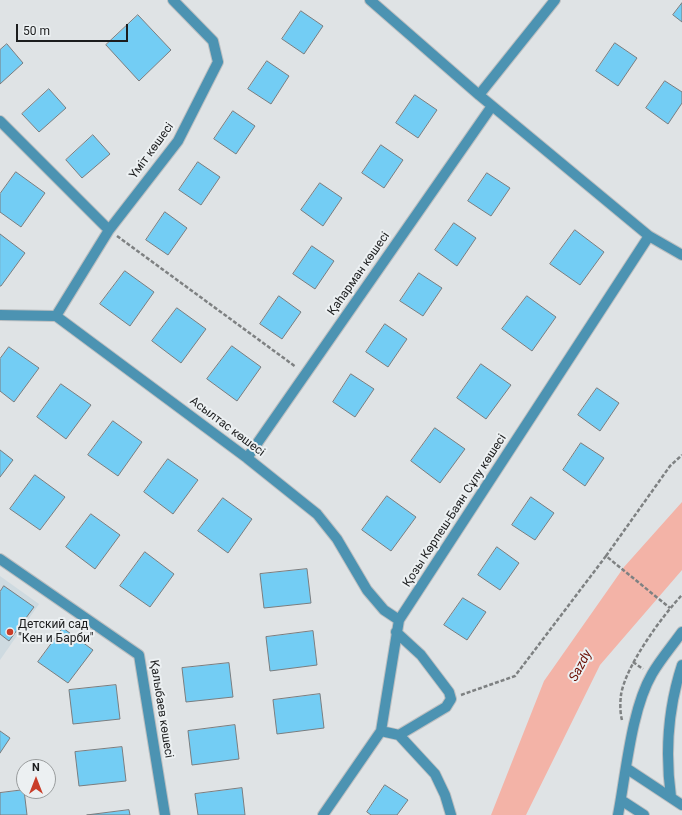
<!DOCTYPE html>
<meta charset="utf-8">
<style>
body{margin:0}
#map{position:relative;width:682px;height:815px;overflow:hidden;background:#dfe3e5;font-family:Roboto,sans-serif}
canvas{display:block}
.north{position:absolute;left:16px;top:759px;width:40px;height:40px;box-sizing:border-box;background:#ecf0f2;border:1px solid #999c9d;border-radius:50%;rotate:0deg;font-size:11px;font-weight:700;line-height:16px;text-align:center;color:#1c1d1e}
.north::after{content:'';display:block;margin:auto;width:14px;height:18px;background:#c93d29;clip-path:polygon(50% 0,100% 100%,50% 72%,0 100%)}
.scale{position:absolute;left:16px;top:24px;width:112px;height:18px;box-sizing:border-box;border:2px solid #1c1d1e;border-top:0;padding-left:5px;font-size:12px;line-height:14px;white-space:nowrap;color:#1c1d1e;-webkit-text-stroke:3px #ecf0f2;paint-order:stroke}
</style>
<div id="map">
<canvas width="682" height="815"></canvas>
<div class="north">N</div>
<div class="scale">50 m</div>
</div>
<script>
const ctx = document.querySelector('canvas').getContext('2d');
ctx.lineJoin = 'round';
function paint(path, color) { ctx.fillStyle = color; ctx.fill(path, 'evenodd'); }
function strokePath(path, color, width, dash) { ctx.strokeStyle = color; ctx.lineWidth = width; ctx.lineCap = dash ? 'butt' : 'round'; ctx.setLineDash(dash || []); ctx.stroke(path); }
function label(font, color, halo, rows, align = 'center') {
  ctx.font = font + ' Roboto,sans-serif'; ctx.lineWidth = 4; ctx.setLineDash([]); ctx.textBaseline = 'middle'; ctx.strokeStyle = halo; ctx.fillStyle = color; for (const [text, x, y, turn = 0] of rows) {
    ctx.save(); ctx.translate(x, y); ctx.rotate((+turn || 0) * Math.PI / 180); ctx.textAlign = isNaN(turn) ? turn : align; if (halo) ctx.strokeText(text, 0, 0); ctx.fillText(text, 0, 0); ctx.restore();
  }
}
paint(new Path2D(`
 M0 576 39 604 0 660Z`), '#cedae0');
paint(new Path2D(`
 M682 502V570L600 665 526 815H491L544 681 624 567Z`), '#f3b3a7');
const building = new Path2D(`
 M682 3V22L673 15Z
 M301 11 323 26 304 54 282 39Z
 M138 15 171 50 139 81 106 45Z
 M615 43 637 58 618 86 596 71Z
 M7 44 23 63 0 84V50Z
 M267 61 289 76 271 104 248 89Z
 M665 81 682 92V103L668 124 646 108Z
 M49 89 66 108 39 132 22 114Z
 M415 95 437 110 418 138 396 123Z
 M233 111 255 126 236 154 214 139Z
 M93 135 110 154 82 178 66 160Z
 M381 145 403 160 384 188 362 173Z
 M198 162 220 177 201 205 179 190Z
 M16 172 45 193 21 227 0 212V194Z
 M487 173 510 188 491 216 468 201Z
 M320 183 342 198 323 226 301 210Z
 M165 212 187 228 168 255 146 240Z
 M454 223 476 238 457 266 435 250Z
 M575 230 604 252 580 285 550 264Z
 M0 234 25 253 1 286H0Z
 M312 246 334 261 315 289 293 274Z
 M125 271 154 292 130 326 100 304Z
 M419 273 442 288 423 316 400 301Z
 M279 296 301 312 282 339 260 324Z
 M527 296 556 317 532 351 502 329Z
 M177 308 206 329 181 363 152 341Z
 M385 324 407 339 388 367 366 352Z
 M232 346 261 367 237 401 207 379Z
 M9 347 39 368 14 402 0 391V359Z
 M481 364 511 385 486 419 457 398Z
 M351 374 374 389 355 417 333 402Z
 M61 384 91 405 66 439 37 417Z
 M597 388 619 403 600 431 578 415Z
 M113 421 142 442 118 476 88 455Z
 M435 428 465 449 440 483 411 461Z
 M581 443 604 458 585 486 563 470Z
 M0 450 13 460 0 477Z
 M168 459 198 480 173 514 144 492Z
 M35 475 65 497 40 530 10 509Z
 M387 496 416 517 391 551 362 530Z
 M531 497 554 513 535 540 512 525Z
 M223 498 252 519 228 553 198 531Z
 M91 514 120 535 95 569 66 547Z
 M497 547 519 563 500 590 478 575Z
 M145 552 174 574 150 607 120 586Z
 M307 569 311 603 264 608 260 574Z
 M4 586 34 607 9 641 0 634V592Z
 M463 598 486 612 467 640 444 625Z
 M63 628 93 650 68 683 38 662Z
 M313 631 317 665 270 671 266 637Z
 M229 663 233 697 186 702 182 668Z
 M116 685 120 719 73 724 69 690Z
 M320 694 324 728 277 734 273 700Z
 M235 725 239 759 192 765 188 731Z
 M0 731 10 738 0 753Z
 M122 747 126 781 79 786 75 752Z
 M385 785 408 800 397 815H371L367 812Z
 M242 788 245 815H198L195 794Z
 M24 790 27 815H0V793Z
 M129 810 130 815H87Z`);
paint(building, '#73cdf4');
strokePath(building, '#7a7d7f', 1);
const minor = new Path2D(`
 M370 0 479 95 649 236 682 255
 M479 95 555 0
 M0 121 109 230
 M0 315 56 316 247 458 317 514 337 539 367 590 384 610 399 620
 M56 316 109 230 178 141 218 62 213 41 173 0
 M247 458 492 106
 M0 559 139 655 165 815
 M396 632 421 655 449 692 451 699 446 707 399 735
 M381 731 399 735 435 774 445 795 451 815
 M626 768 682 805
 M671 797C665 753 668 708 682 665
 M621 800 644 815
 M323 815 381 731 399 620 649 236
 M618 815C626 774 631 710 652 674 660 660 672 646 682 632`);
strokePath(minor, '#bcbfc1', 12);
strokePath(new Path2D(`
 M117 236 296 367
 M606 556 670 466 682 455
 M633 662 643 669
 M461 695 515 676 606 556 670 608
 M622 720C620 713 620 703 621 695 625 667 662 616 682 595`), '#7e8182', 2.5, [4, 2]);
strokePath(minor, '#4c93b2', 10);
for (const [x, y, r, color] of [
 [10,632,4,"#c93d29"]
]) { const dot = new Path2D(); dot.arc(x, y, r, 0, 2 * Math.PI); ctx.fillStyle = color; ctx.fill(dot); strokePath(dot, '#ecf0f2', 1.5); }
label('12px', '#1c1d1e', '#ecf0f2', [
 ["Үміт көшесі",152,151,-54],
 ["Қаһарман көшесі",359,274,-55],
 ["Асылтас көшесі",227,427,37],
 ["Қозы Көрпеш-Баян Сұлу көшесі",455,511,-57],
 ["Қалыбаев көшесі",161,709,81]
]);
label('12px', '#1c1d1e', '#ecf0f2', [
 ["Детский сад",18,625],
 ["\"Кен и Барби\"",18,639]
], 'left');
label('italic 13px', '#6b0f04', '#ecf0f2', [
 ["Sazdy",581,666,-62]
]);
</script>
